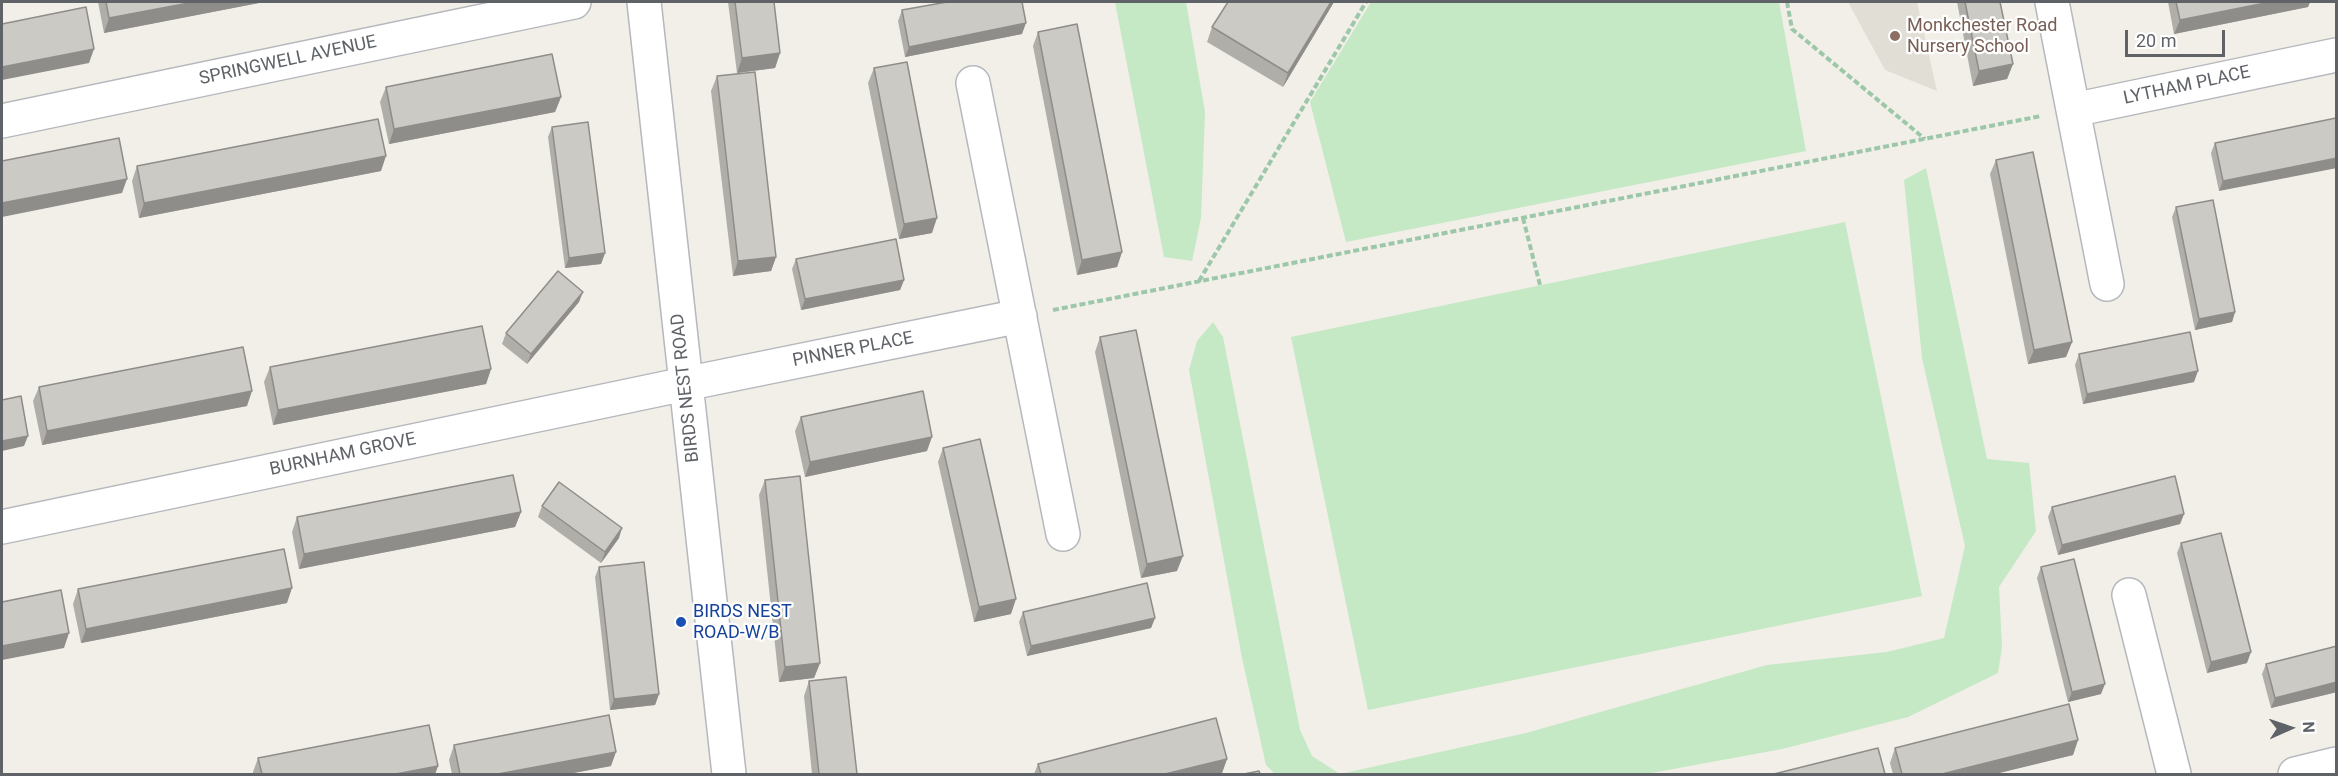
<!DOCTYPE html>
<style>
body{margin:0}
#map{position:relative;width:2338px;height:776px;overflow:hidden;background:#f1efe8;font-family:Roboto,sans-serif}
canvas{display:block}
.frame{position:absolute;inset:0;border:3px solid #5f6368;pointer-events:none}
.north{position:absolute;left:2260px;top:698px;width:60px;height:60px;-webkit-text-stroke:4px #fff;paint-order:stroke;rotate:87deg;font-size:16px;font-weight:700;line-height:24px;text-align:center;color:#5f6368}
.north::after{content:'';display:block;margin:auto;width:21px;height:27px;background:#5f6368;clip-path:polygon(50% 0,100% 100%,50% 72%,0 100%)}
.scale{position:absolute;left:2125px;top:30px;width:100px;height:27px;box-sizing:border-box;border:3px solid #5f6368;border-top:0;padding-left:8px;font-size:18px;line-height:21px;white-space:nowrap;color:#5f6368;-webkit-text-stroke:4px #fff;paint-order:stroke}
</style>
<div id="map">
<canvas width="2338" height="776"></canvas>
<div class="frame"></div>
<div class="north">N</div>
<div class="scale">20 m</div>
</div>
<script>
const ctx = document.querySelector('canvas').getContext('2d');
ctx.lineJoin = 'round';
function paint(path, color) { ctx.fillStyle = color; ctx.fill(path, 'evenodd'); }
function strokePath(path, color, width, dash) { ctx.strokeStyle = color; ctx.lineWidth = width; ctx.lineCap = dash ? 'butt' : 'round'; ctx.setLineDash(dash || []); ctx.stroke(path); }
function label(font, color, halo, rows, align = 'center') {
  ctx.font = font + ' Roboto,sans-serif'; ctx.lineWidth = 4.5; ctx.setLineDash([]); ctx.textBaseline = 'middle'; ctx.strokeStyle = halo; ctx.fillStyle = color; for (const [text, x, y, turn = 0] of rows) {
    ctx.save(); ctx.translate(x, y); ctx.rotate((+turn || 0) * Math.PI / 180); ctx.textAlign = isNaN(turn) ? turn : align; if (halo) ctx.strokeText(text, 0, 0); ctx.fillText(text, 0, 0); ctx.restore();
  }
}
paint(new Path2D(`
 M1848 2H1917L1937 91 1885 70Z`), '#e1ded6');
paint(new Path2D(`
 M1115 2H1186L1205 112 1201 218 1192 261 1164 257Z
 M1371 2H1779L1806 151 1346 242 1310 102Z
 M1926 168 1987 459 2029 463 2036 531 1999 587 2002 647 1998 673 1908 717 1782 749 1646 774H1275L1266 765 1242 658 1189 370 1197 341 1213 322 1223 337 1300 730 1312 756 1340 774 1526 733 1767 665 1887 652 1944 638 1965 546 1922 358 1904 180Z
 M1845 222 1922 596 1368 710 1291 337Z`), '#c5e8c5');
const street = new Path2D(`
 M644 2 729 774
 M2052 2 2107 284
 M973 83 1063 534
 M2073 110 2336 55
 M2 121 574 2
 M2 527 685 384 1020 316
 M2129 595 2174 774`);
const secondary = new Path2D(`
 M2295 774 2336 764`);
strokePath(street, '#b5b8bc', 36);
strokePath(secondary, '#b6babf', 36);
strokePath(new Path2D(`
 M1787 2 1792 29 1925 139
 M1523 218 1540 285
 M1199 281 1366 2
 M1053 310 2041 116`), '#9cc7a9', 4, [6, 3]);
strokePath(street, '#fff', 33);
strokePath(secondary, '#fff', 33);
paint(new Path2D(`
 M98 2H264L104 33Z
 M728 2H774L780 53 775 68 737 73Z
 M1228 2H1334L1283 87 1207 42 1212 27Z
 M1957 2H2000L2013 64 2007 79 1973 86Z
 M2168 2H2310L2308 7 2174 34Z
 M902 10 1022 34 905 57 898 21Z
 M1038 32 1122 252 1117 267 1077 275 1033 46Z
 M874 68 932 233 899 239 868 83Z
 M717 76 776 257 771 271 733 276 711 91Z
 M386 87 561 97 555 112 389 144 380 102Z
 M2336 118 2219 191 2211 153 2215 143Z
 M552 127 605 253 601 264 565 268 548 137Z
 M1996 160 2072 342 2066 357 2028 364 1990 174Z
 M137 166 381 171 139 218 132 181Z
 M2176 207 2235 312 2232 322 2195 330 2172 217Z
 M796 259 904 280 900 290 801 310 792 269Z
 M579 302 527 364 502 344 506 333Z
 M1100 337 1177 571 1141 578 1095 352Z
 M2079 354 2194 382 2083 404 2075 365Z
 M270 367 491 369 486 384 273 425 264 382Z
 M39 387 247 406 42 445 33 401Z
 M801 417 927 451 805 477 795 431Z
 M943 448 1011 614 974 622 938 462Z
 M765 480 820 663 814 678 779 682 759 495Z
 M542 506 619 538 601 563 538 517Z
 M2052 507 2184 514 2180 524 2058 555 2048 517Z
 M521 512 515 527 299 569 292 532 297 517Z
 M2181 543 2247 663 2207 673 2177 553Z
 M599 567 659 694 655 705 610 710 595 577Z
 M2041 567 2101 694 2068 702 2037 578Z
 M78 589 287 603 81 643 73 604Z
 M1023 612 1155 618 1151 628 1027 656 1019 622Z
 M2337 646V692L2271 708 2262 674 2266 664Z
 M809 681 857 774H812L804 696Z
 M2078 740 2073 755 1995 774H1893L1890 763 1895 748Z
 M454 745 611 766 568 774H452L449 760Z
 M258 758 438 766 435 774H253V772Z
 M1227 759 1222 773 1217 774H1034L1038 764Z`), '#afaea9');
paint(new Path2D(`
 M194 2H264L104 33 109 18Z
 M1331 2H1334L1283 87 1288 73Z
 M2270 2H2310L2308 7 2174 34 2180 20Z
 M1026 23 1022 34 905 57 909 47Z
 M94 49 89 63 2 80V67Z
 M780 53 775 68 737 73 742 58Z
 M2013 64 2007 79 1973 86 1979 71Z
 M561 97 555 112 389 144 394 129Z
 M386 156 381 171 139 218 144 203Z
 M2337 158V168L2219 191 2223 181Z
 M127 179 122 193 2 217V203Z
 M937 218 932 233 899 239 904 224Z
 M1122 252 1117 267 1077 275 1082 260Z
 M605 253 601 264 565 268 569 258Z
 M776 257 771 271 733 276 738 261Z
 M904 280 900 290 801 310 805 299Z
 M583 292 579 302 527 364 531 354Z
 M2235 312 2232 322 2195 330 2199 319Z
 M2072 342 2066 357 2028 364 2034 350Z
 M491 369 486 384 273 425 278 410Z
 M2198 371 2194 382 2083 404 2087 394Z
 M252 391 247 406 42 445 47 431Z
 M28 436 24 446 2 451V441Z
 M932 437 927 451 805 477 810 462Z
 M521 512 515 527 299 569 304 554Z
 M2184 514 2180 524 2058 555 2062 545Z
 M622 528 619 538 601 563 605 552Z
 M1183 556 1177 571 1141 578 1147 564Z
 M292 588 287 603 81 643 86 629Z
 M1016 599 1011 614 974 622 979 607Z
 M1155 618 1151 628 1027 656 1031 646Z
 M69 633 64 648 2 660V646Z
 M2251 652 2247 663 2207 673 2211 662Z
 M820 663 814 678 779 682 785 667Z
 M2337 682V692L2271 708 2275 698Z
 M2105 684 2101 694 2068 702 2072 692Z
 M659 694 655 705 610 710 614 699Z
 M2078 740 2073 755 1995 774H1942Z
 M616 752 611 766 568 774H498Z
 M1227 759 1222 773 1217 774H1165Z
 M438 766 435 774H396Z`), '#8f8d8a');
const building = new Path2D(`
 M106 2H194L109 18Z
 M735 2H774L780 53 742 58Z
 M947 2H1022L1026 23 909 47 902 10Z
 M1228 2H1331L1288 73 1212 27Z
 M1965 2H2000L2013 64 1979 71Z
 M2176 2H2270L2180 20Z
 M86 7 94 49 2 67V24Z
 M1077 24 1122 252 1082 260 1038 32Z
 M552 54 561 97 394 129 386 87Z
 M907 62 937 218 904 224 874 68Z
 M755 72 776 257 738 261 717 76Z
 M2336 118 2337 158 2223 181 2215 143Z
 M378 119 386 156 144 203 137 166Z
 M588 122 605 253 569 258 552 127Z
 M119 138 127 179 2 203V161Z
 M2033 152 2072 342 2034 350 1996 160Z
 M2213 200 2235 312 2199 319 2176 207Z
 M896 239 904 280 805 299 796 259Z
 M558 271 583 292 531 354 506 333Z
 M482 326 491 369 278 410 270 367Z
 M1136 330 1183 556 1147 564 1100 337Z
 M2190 332 2198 371 2087 394 2079 354Z
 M243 347 252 391 47 431 39 387Z
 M923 391 932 437 810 462 801 417Z
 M21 396 28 436 2 441V400Z
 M980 439 1016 599 979 607 943 448Z
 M513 475 521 512 304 554 297 517Z
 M800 476 820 663 785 667 765 480Z
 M2175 476 2184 514 2062 545 2052 507Z
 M559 482 622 528 605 552 542 506Z
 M2221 533 2251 652 2211 662 2181 543Z
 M284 549 292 588 86 629 78 589Z
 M2074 559 2105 684 2072 692 2041 567Z
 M644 562 659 694 614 699 599 567Z
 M1147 583 1155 618 1031 646 1023 612Z
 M61 590 69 633 2 646V602Z
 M2337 646V682L2275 698 2266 664Z
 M846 677 857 774H819L809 681Z
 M2069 704 2078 740 1942 774H1902L1895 748Z
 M609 715 616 752 498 774H460L454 745Z
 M1216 718 1227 759 1165 774H1041L1038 764Z
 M429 725 438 766 396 774H262L258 758Z
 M1878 748 1885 774H1774Z
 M1259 771 1260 774H1244Z`);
paint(building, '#cccac5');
strokePath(building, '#8f8d8a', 1.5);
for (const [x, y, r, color] of [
 [1895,36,6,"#8d6e63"],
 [681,622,6,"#1a4fb4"]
]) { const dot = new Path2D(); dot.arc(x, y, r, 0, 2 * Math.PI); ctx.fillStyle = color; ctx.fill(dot); strokePath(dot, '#fff', 2); }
label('18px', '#785e54', '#fff', [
 ["Monkchester Road",1907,26],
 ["Nursery School",1907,47]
], 'left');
label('18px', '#5f6368', '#fff', [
 ["SPRINGWELL AVENUE",288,61,-12],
 ["LYTHAM PLACE",2187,86,-12],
 ["PINNER PLACE",853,350,-11],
 ["BIRDS NEST ROAD",686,388,-96],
 ["BURNHAM GROVE",343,455,-12]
]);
label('18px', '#164399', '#fff', [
 ["BIRDS NEST",693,612],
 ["ROAD-W/B",693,633]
], 'left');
</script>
